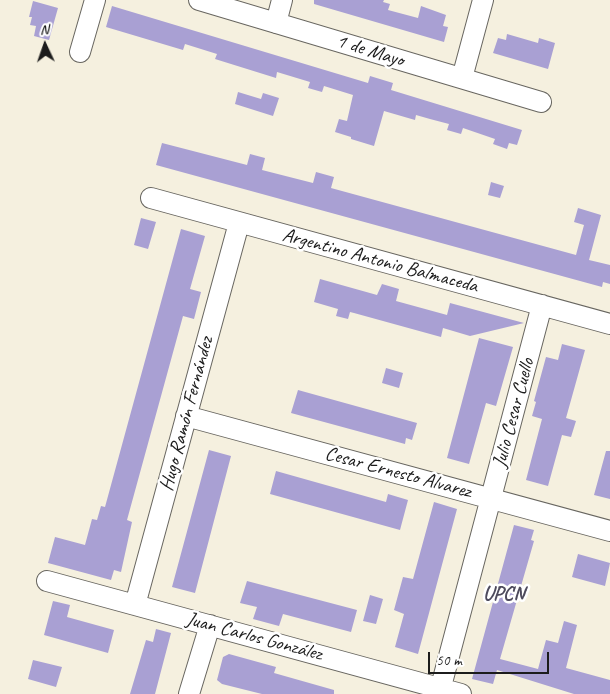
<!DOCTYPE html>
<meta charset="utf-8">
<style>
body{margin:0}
#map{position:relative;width:610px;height:694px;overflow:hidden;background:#f5f0df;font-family:Caveat,sans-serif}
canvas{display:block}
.north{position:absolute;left:20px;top:20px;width:50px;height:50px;-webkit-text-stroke:4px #fff;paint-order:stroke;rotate:357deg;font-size:14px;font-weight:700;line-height:20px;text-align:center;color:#1c1c1c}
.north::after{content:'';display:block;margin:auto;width:18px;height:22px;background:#1c1c1c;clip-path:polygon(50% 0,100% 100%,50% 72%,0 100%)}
.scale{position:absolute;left:428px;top:652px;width:121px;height:22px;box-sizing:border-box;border:2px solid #1c1c1c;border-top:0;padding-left:6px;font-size:15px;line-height:18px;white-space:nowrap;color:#1c1c1c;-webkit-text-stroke:4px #fff;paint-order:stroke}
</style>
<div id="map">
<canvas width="610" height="694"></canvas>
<div class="north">N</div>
<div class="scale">50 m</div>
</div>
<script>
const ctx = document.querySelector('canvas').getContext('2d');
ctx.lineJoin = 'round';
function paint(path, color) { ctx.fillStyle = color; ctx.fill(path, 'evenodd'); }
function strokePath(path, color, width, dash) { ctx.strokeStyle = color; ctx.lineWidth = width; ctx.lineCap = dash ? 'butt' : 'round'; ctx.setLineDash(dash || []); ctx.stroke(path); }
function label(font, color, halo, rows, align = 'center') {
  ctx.font = font + ' Caveat,sans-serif'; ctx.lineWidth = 5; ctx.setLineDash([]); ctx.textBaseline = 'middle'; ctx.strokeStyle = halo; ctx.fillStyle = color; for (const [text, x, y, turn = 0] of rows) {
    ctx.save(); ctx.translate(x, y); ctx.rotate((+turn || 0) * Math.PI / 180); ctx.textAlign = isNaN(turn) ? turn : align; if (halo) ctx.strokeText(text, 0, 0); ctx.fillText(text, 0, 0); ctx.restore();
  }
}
paint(new Path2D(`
 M314 0H384L383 2 390 4 388 10 418 18 421 6 446 15 443 26 448 27 444 42 314 4Z
 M33 1 58 8 49 40 34 36 36 26 30 25 32 17H29Z
 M112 6 368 83 370 76 393 83 391 90 522 130 517 145 509 143 507 149 493 144 495 139 463 128 461 134 447 130 449 124 430 119 416 115 415 120 384 111 374 146 351 139V137L335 132 339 119 347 121 353 95 324 86 322 92 308 88 310 82 277 72 276 78 215 59 217 54 185 44 183 50 106 27Z
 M507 34 538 43 539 38 555 43 548 69 493 53 498 38 506 40Z
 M238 92 261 99 263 93 279 98 273 116 235 104Z
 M162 143 247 165 250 154 265 158 262 170 313 183 316 172 334 177 331 188 576 255 584 225 574 222 578 208 601 215 589 260 610 265V284L603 282 602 287 156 165Z
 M491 182 504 186 500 198 488 195Z
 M141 218 156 222 148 249 134 245Z
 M181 229 205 236 190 289 201 292 194 319 183 316 127 520 132 522 121 572 114 570 111 580 48 563 55 537 85 545 92 519 97 520 101 506 105 507Z
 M320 279 377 295 382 284 399 289 396 301 447 315 450 303 524 323 470 336 443 328 441 337 354 313 350 312 348 319 336 316 338 309 314 302Z
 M479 338 513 347 496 406 486 403 469 464 447 458Z
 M562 344 585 350 566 418 576 421 571 437 562 435 548 486 526 480 542 419 532 416 536 402 534 401 546 357 558 360Z
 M386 368 403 373 399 388 382 383Z
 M298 390 417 423 412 440 406 438 405 444 291 413Z
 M209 450 231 456 195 593 172 587Z
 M606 451H610V499L594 495Z
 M276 471 386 502 388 494 408 500 400 530 270 494Z
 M434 502 457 509 418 654 395 647 404 614 394 610 403 577 413 579Z
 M514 525 534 530 531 540 534 541 500 659 538 669 546 640 558 643 564 621 577 625 566 668 610 680V694H574L497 670 493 684 472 679Z
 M578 554 610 563 605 586 572 577Z
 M247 581 357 610 351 632 283 614 279 626 253 619 257 607 240 603Z
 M370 595 383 599 376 624 363 621Z
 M53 601 70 605 67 617 114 630 108 653 44 635Z
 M156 629 171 633 155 694H130L146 640 153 642Z
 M229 654 276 667 274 673 334 690V694H262L222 684 217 680 223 657Z
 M33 660 62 667 56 687 28 679Z`), '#a9a0d3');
const street = new Path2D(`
 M199 0 541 102
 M276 23 282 0
 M80 52 95 0
 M462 78 483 0
 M151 198 610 324
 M186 416 610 531
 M47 581 461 694
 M135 605 239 223
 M189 694 210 625
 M439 694 542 305`);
strokePath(street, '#686660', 22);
strokePath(street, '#fff', 20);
label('20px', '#1c1c1c', '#fff', [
 ["1 de Mayo",370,51,17],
 ["Argentino Antonio Balmaceda",380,261,15],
 ["Julio Cesar Cuello",514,413,-75],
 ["Hugo Ramón Fernández",187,414,-75],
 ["Cesar Ernesto Alvarez",398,473,15],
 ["Juan Carlos González",254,637,15]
]);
label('bold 21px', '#4d4a5c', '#fff', [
 ["UPCN",504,594]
]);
</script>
